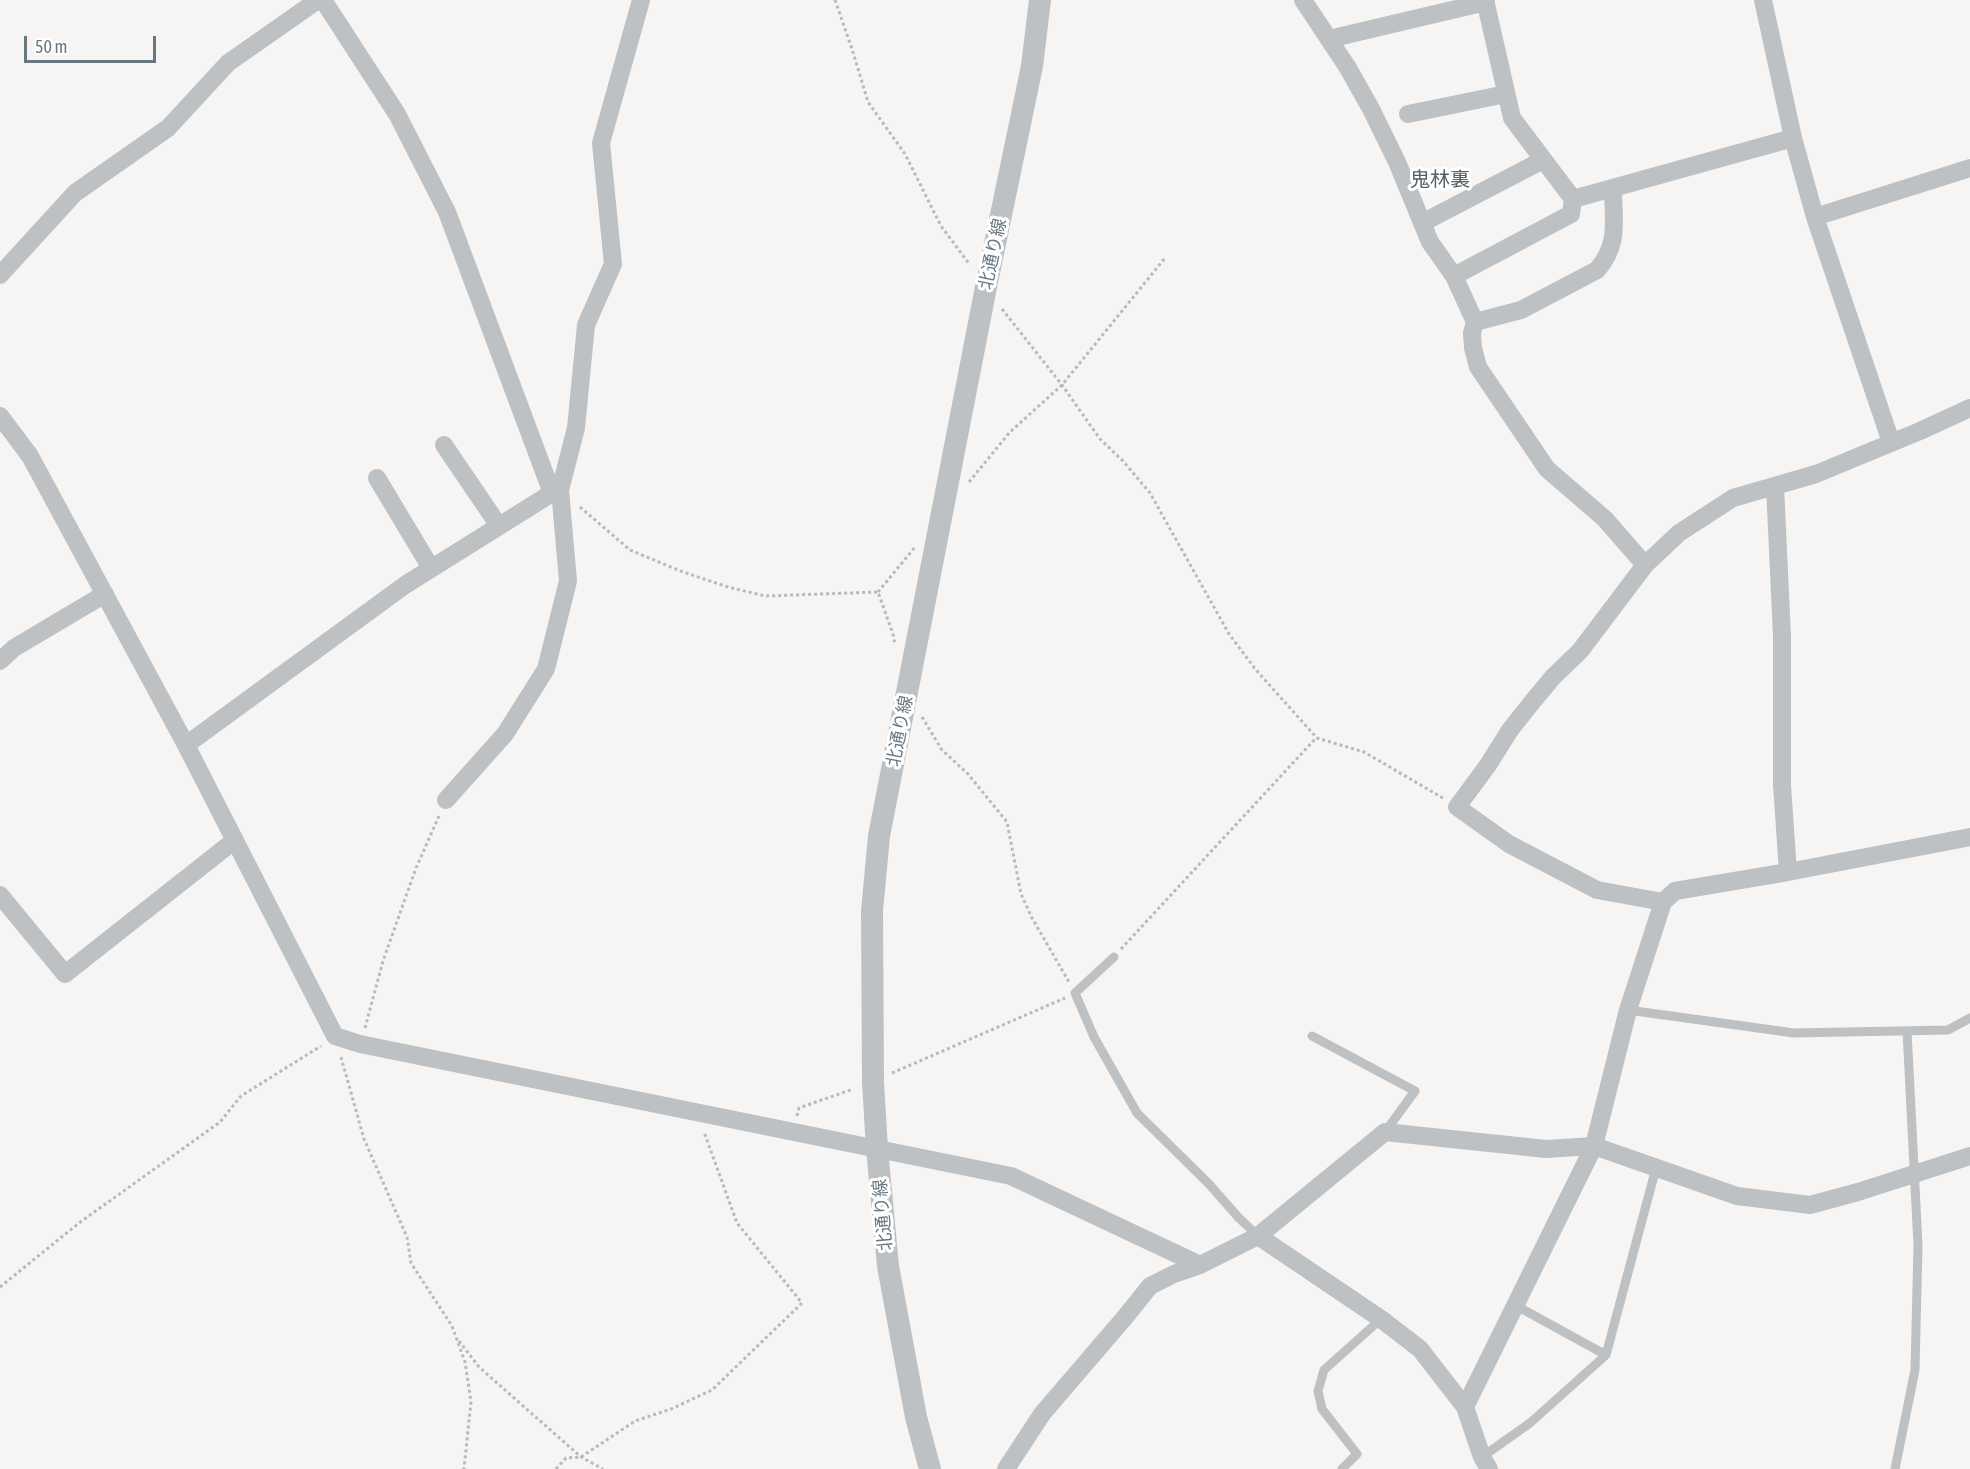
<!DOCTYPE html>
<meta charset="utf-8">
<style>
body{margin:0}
#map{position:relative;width:1970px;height:1469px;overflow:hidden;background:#f6f5f3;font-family:"Asap Condensed",sans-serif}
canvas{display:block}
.scale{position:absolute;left:24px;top:36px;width:132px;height:27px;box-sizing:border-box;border:3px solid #687880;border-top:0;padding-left:8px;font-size:18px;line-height:21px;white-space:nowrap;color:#687880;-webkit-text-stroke:4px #fff;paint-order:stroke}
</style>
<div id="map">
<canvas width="1970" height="1469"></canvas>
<div class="scale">50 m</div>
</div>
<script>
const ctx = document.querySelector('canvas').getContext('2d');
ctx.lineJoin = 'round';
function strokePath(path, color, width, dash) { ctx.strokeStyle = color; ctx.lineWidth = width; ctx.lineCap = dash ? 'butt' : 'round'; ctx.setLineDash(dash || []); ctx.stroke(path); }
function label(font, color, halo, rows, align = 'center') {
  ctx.font = font + ' "Asap Condensed","Noto Sans JP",sans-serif'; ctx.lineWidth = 6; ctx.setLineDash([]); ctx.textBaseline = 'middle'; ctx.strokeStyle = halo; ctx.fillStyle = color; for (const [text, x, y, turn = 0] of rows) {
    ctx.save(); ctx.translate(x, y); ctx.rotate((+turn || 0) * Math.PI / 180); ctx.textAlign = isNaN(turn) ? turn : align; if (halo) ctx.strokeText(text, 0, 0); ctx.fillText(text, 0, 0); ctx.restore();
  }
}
strokePath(new Path2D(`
 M835 0 852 49 868 102 905 154 941 226 970 265
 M1002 309 1062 385 1100 439 1123 461 1150 493 1229 634 1256 670 1317 738 1364 752 1443 798
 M969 482 1010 432 1062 385 1165 258
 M580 507 630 550 683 572 728 587 765 596 878 592 893 634 895 645
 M878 592 915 547
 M922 717 942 750 968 774 1007 822 1021 894 1032 918 1069 982
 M1121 949 1316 738
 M365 1028 383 961 416 868 439 816
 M341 1057 364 1139 407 1237 411 1263 452 1326 465 1362 471 1402 464 1469
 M892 1073 1065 998
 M797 1116 799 1108 853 1089
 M0 1287 79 1223 220 1122 241 1096 321 1046
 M459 1341 479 1367 581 1457 603 1469
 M556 1469 566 1458 581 1457 635 1421 671 1409 712 1390 802 1303 737 1223 704 1132`), '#b7babc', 3, [3, 3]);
strokePath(new Path2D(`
 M1114 957 1075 993 1094 1037 1137 1113 1209 1184 1238 1217 1258 1236
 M1628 1010 1794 1033 1948 1030 1970 1018
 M1312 1036 1415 1091 1385 1132
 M1515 1305 1606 1355 1656 1168
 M1482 1457 1530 1423 1606 1355
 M1342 1469 1357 1454 1322 1409 1318 1391 1324 1370 1381 1319
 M1895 1469 1915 1370 1918 1245 1907 1031`), '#bdc1c4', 9);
strokePath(new Path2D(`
 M323 0 397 114 447 212 552 493
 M1303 0 1348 68 1371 109 1397 162 1430 242 1454 276 1475 322 1472 333 1473 348 1478 367 1547 469 1605 519 1645 565
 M1485 0 1512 118 1573 199 1793 138
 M1763 0 1793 138 1815 217 1891 442
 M1329 39 1486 2
 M1408 114 1506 94
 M1815 217 1970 168
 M1422 223 1543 160
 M0 275 75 193 168 128 228 63 318 0
 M1454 276 1571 214 1573 199
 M1475 322 1521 310 1597 270C1620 244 1613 220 1613 188
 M0 416 30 456 186 745 335 1036 360 1044 1011 1176 1200 1265
 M444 445 499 526
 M377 478 431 568
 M1775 486 1782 636V785L1788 872
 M0 661 14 648 105 594
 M186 745 405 585 552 493 560 490
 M446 800 505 734 546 669 568 581 560 490 576 428 586 325 613 264 601 143 641 0
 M0 895 65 974 235 840
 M1663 902 1597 890 1509 844 1457 807 1488 765 1510 730 1533 701 1553 677 1580 651 1645 565 1679 533 1733 498 1816 474 1920 431 1970 408
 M1258 1236 1381 1319 1420 1349 1465 1407 1482 1457 1489 1469
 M1465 1407 1594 1146 1628 1010 1663 902 1675 891 1788 872 1970 837
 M1006 1469 1042 1414 1126 1316 1150 1286 1174 1274 1200 1265 1258 1236 1385 1132 1546 1149 1594 1146 1737 1196 1810 1205 1858 1192 1970 1156`), '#bdc1c4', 18);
strokePath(new Path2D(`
 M930 1469 916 1417 888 1266 877 1149 873 1082 872 911 879 836 986 287 1032 66 1040 0`), '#bdc1c4', 22);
label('18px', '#687880', '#fff', [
 ["北通り線",993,254,-78],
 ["北通り線",900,731,-79],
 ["北通り線",883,1215,-95]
]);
label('20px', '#556066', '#fff', [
 ["鬼林裏",1440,180]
]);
</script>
